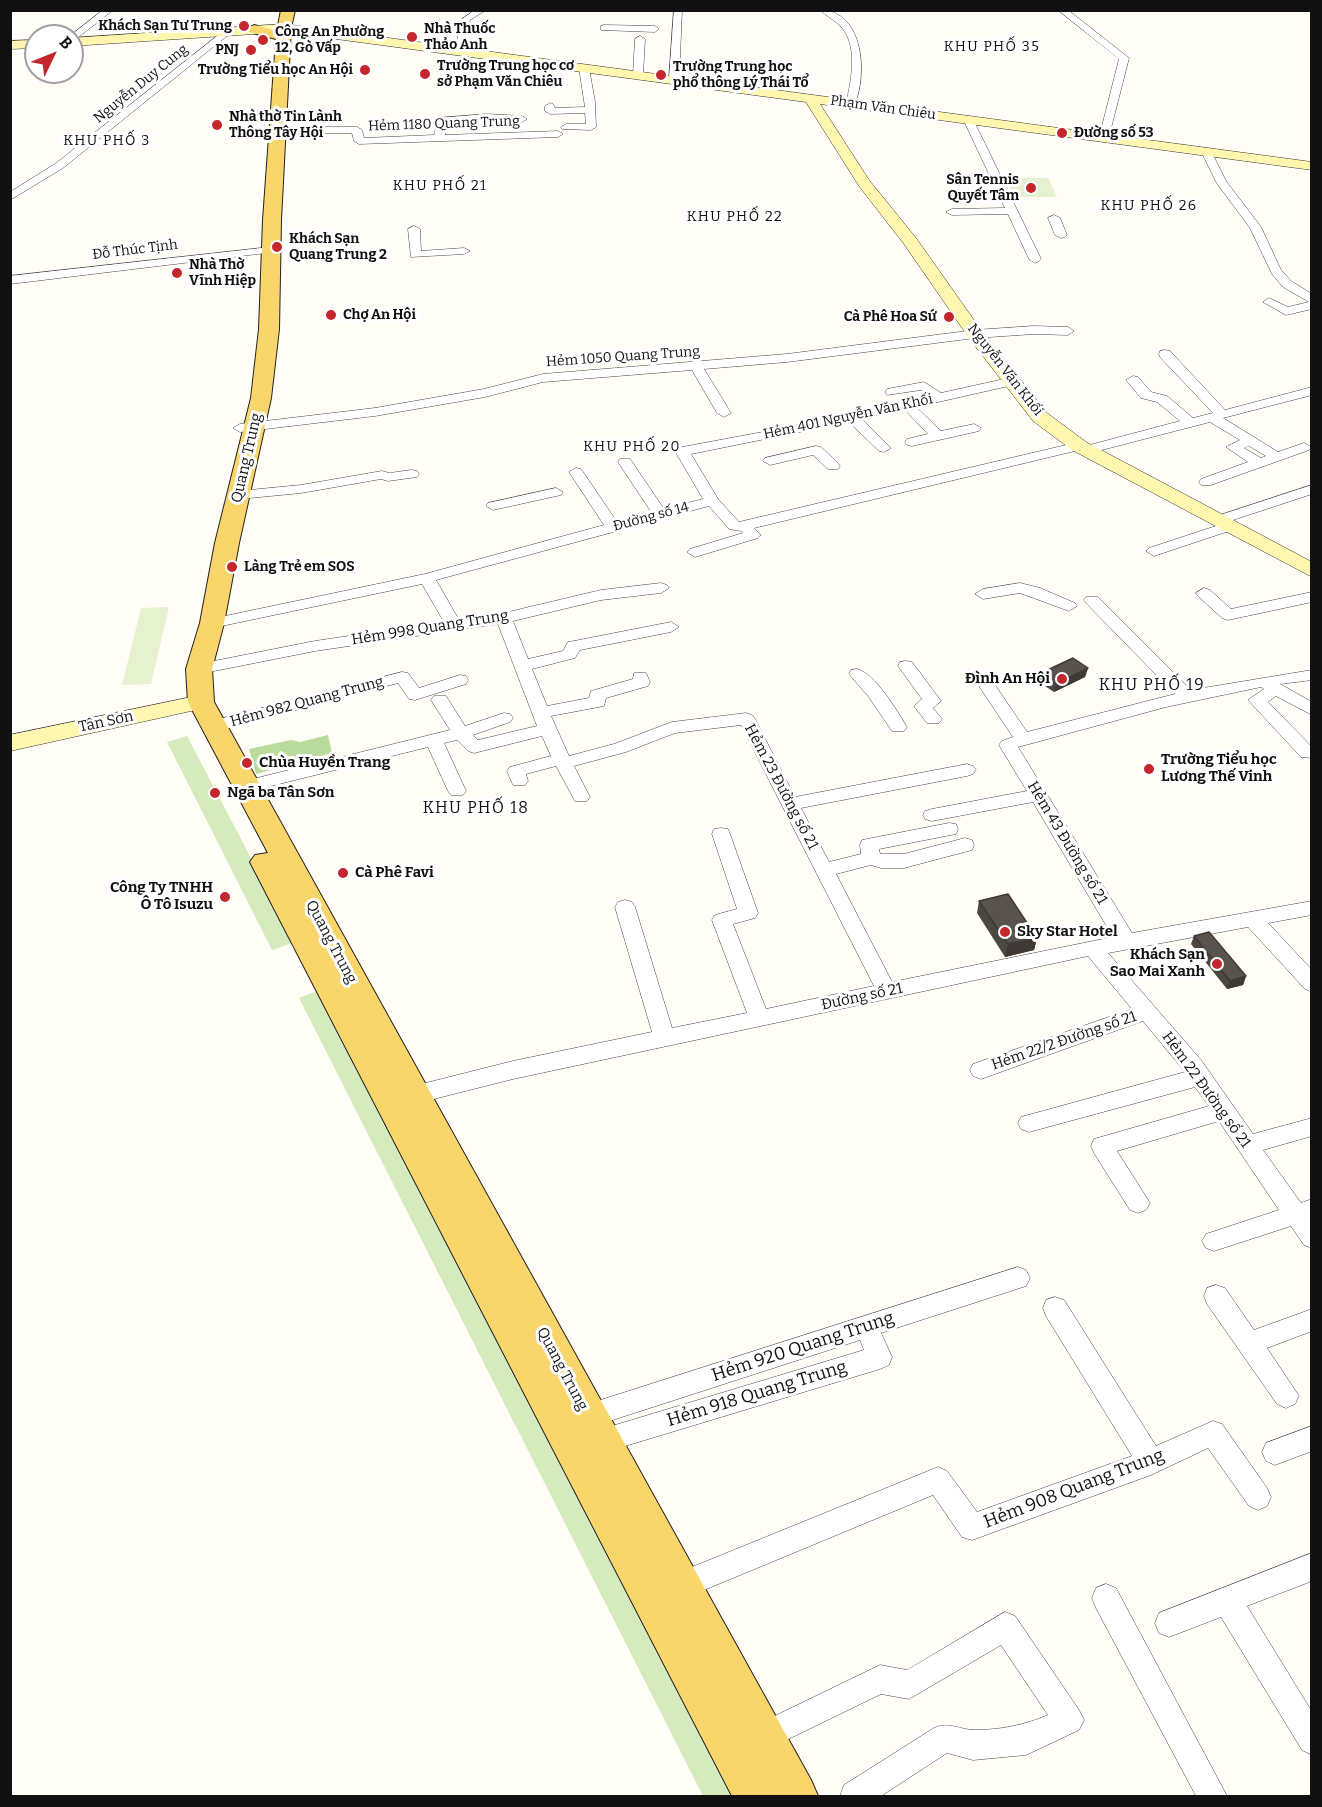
<!DOCTYPE html>
<meta charset="utf-8">
<style>
body{margin:0}
#map{position:relative;width:1322px;height:1807px;overflow:hidden;background:#fffdf5;font-family:Bitter,serif}
canvas{display:block}
.frame{position:absolute;inset:0;border:12px solid #111;pointer-events:none}
.north{position:absolute;left:24px;top:24px;width:60px;height:60px;box-sizing:border-box;background:#fff;border:2px solid #a0a0a0;border-radius:50%;rotate:47deg;font-size:16px;font-weight:700;line-height:24px;text-align:center;color:#111}
.north::after{content:'';display:block;margin:auto;width:21px;height:27px;background:#c4262e;clip-path:polygon(50% 0,100% 100%,50% 72%,0 100%)}
</style>
<div id="map">
<canvas width="1322" height="1807"></canvas>
<div class="frame"></div>
<div class="north">B</div>
</div>
<script>
const ctx = document.querySelector('canvas').getContext('2d');
ctx.lineJoin = 'round';
function paint(path, color) { ctx.fillStyle = color; ctx.fill(path, 'evenodd'); }
function strokePath(path, color, width, dash) { ctx.strokeStyle = color; ctx.lineWidth = width; ctx.lineCap = dash ? 'butt' : 'round'; ctx.setLineDash(dash || []); ctx.stroke(path); }
function label(font, color, halo, rows, align = 'center') {
  ctx.font = font + ' Bitter,serif'; ctx.lineWidth = 6; ctx.setLineDash([]); ctx.textBaseline = 'middle'; ctx.strokeStyle = halo; ctx.fillStyle = color; for (const [text, x, y, turn = 0] of rows) {
    ctx.save(); ctx.translate(x, y); ctx.rotate((+turn || 0) * Math.PI / 180); ctx.textAlign = isNaN(turn) ? turn : align; if (halo) ctx.strokeText(text, 0, 0); ctx.fillText(text, 0, 0); ctx.restore();
  }
}
paint(new Path2D(`
 M187 736 295 942 272 950 167 742Z
 M320 990 741 1796H703L299 998Z`), '#d5ebbd');
paint(new Path2D(`
 M328 735 332 753 256 774 249 749 291 740 300 742Z`), '#b9dc9c');
paint(new Path2D(`
 M1006 178H1048L1057 197H1014Z
 M169 607 151 684 122 685 141 608Z`), '#e6f2cf');
const street = new Path2D(`
 M103 10 112 11 72 42 70 36Z
 M475 10H486L470 20 462 51 454 53 462 19Z
 M674 10H682L679 80 674 83 669 80Z
 M820 10C864 10 868 75 854 106L846 104C851 81 858 49 843 29 837 21 827 17 820 10Z
 M1058 10H1068L1129 58 1108 140 1099 138 1119 59Z
 M604 25 655 26 659 29 655 32 601 30V26Z
 M226 29 233 31 63 168 10 200V192L55 164Z
 M640 36 645 39 643 75 638 78 633 75 635 39Z
 M584 65 589 68 595 102 596 127 591 130 562 129 561 127 566 124H586L585 113 550 114 545 111V106L550 103 553 104 555 108 585 107 579 68Z
 M487 114 522 116 527 119 522 122 488 120 447 123 445 135 558 131 563 134 558 137 359 144 354 141 352 133H268L263 130 268 127H357L362 130 364 138 434 135 439 118Z
 M968 116 973 119 1041 259 1039 261 1035 263 1029 259 1008 214 952 215 946 212 952 209 1005 208 963 119Z
 M1206 148 1211 151 1226 181 1261 227 1281 270 1291 281 1312 294V309L1286 315 1263 302 1269 298 1288 307 1309 302 1283 287 1272 274 1250 228 1216 182 1201 151Z
 M1054 215 1060 218 1067 235 1065 237 1061 238 1055 235 1048 218Z
 M414 226 420 229 421 251 464 248 470 251 464 254 411 257 408 229Z
 M262 248 268 251 266 253 10 284V276Z
 M1034 326 1068 327 1074 331 1068 335 1034 334 975 338 787 362 704 369 731 413 724 417 717 413 692 370 543 382 485 397 375 416 240 432 233 428 240 424 375 408 484 389 543 374 787 354 975 330Z
 M1165 350 1170 351 1225 410 1312 387V395L1223 418 1278 452 1304 443 1311 447 1309 450 1211 485H1201L1199 482 1201 479 1248 462 1226 447 1240 440 1210 422 1086 454 1079 450 754 528 761 535 758 538 695 557 687 552 690 549 743 533 741 531 729 529 709 506 436 580 459 620 504 613 601 590 661 583 667 585 669 588 661 593 601 600 513 621 528 659 563 651 568 642 574 641 671 622 679 627 671 632 580 650 575 658 532 669 547 706 589 698 591 691 633 679 634 673H646L650 682 648 686 606 698 604 706 551 716 569 756 614 744 672 722 746 713 752 715 755 719 795 797 967 764 973 766 976 770 973 774 967 776 801 808 829 862 861 854 860 845 862 840 949 823 956 824 958 829 956 834 879 849 880 854H904L965 838 972 840 974 845 972 850 904 868H881L871 865 836 874 892 982 1113 937 1033 802 932 821 925 819 923 815 925 811 932 809 1027 791 999 745 1002 741 1013 737 979 686 981 682H993L1027 732 1175 694 1086 603 1084 600 1086 597H1098L1191 690 1312 670V680L1280 684 1312 702V715L1276 696 1268 702 1312 747V758L1301 757 1248 700 1264 689 1261 687 1166 707 1018 747 1132 933 1312 901V915L1268 923 1312 970V992L1305 989 1248 927 1108 953 1201 1060 1253 1134 1312 1118V1136L1263 1150 1301 1203 1312 1199V1248L1304 1245 1291 1226 1214 1251 1206 1248 1202 1241 1206 1234 1279 1210 1219 1121 1117 1151 1150 1203 1146 1210 1138 1213 1130 1210 1094 1153 1091 1146 1094 1139 1209 1106 1195 1087 1029 1132 1021 1129 1018 1123 1021 1117 1185 1072 1143 1021 981 1079 973 1076 970 1070 973 1064 1132 1009 1088 956 513 1079 414 1104 406 1101 403 1095 406 1089 414 1086 513 1061 652 1032 615 907 618 902 625 900 632 902 635 907 672 1028 747 1013 712 920 715 915 737 909 712 834 714 829 721 828 728 829 730 834 758 913 755 918 733 924 766 1009 874 986 741 725 675 733 626 752 574 766 590 797 587 801H575L556 766 526 774 528 781 525 785H513L507 771 510 767 551 756 542 736 474 753 468 751 457 740 444 743 466 791 463 795H451L448 791 428 747 247 792 241 790 238 786 241 782 450 730 431 700 434 696H446L465 726 504 713 510 714 513 718 510 722 473 735 478 740 537 726 498 624 315 651 199 674 193 673 191 669 193 665 199 664 315 641 444 622 422 584 212 628 204 623 206 620 425 574 604 525 569 472 576 468 581 469 617 522 652 513 618 462 620 459H630L664 509 703 499 675 451 677 448 779 429 928 396 921 390 887 395 885 392 887 389 924 382 941 393 1013 377 1020 381 1013 385 916 407 941 431 974 424 981 428 979 431 912 446 907 445 905 442 907 439 928 434 904 409 862 419 891 448 884 452 879 451 849 422 691 454 718 499 739 522 1079 442 1086 446 1180 421 1157 402 1141 398 1126 380 1133 376 1138 377 1151 392 1167 396 1193 418 1213 413 1160 357 1159 354 1160 351ZM1249 446 1266 456 1261 458 1244 448Z
 M816 446 821 447 838 463 840 466 838 469H828L813 455 770 465 763 461 765 458Z
 M412 470 417 471 419 474 417 477 388 481 381 479 301 493 239 499 232 495 239 491 301 485 382 471 389 473Z
 M1312 485V494L1224 523 1232 524 1234 527 1232 530 1154 556 1146 551 1149 548 1219 525 1211 524 1209 521 1211 518Z
 M556 488 563 492 561 495 493 510 486 506 488 503Z
 M1020 583 1040 588 1075 603 1077 606 1069 611 1020 593 983 599 975 594 983 589Z
 M1204 588 1210 590 1231 609 1312 592V602L1228 620 1222 618 1198 596 1196 593Z
 M906 661 912 662 941 701 933 708 942 719 939 723H927L914 706 922 699 898 666 900 662Z
 M857 669C875 673 897 711 907 727L904 731H892L868 696 849 674 851 670Z
 M402 672 408 673 419 688 460 675 466 676 468 680 466 684 415 700 409 699 398 683 214 732 208 730 205 726 208 722Z
 M1018 1267 1026 1270 1030 1278 1026 1286 881 1333 892 1357 889 1365 880 1369 602 1453 593 1450 589 1441 593 1432 602 1429 864 1350 860 1340 588 1428 579 1425 575 1416 579 1407 588 1404Z
 M1216 1285 1225 1288 1254 1330 1312 1309V1331L1267 1348 1299 1396 1295 1404 1286 1408 1277 1404 1207 1304 1204 1296 1207 1288Z
 M1055 1297 1064 1300 1156 1446 1213 1421 1222 1424 1267 1488 1271 1497 1267 1506 1258 1510 1249 1506 1208 1448 1151 1475 972 1540 962 1537 933 1495 680 1600 670 1596 666 1586 670 1576 938 1467 947 1471 977 1512 1132 1456 1046 1316 1043 1308 1046 1300Z
 M1312 1426V1451L1275 1465 1266 1461 1262 1452 1266 1443Z
 M1312 1553V1581L1247 1606 1312 1712V1755L1302 1750 1221 1617 1169 1637 1159 1633 1155 1623 1159 1613Z
 M1106 1584 1116 1588 1227 1796H1196L1096 1608 1092 1598 1096 1588Z
 M1005 1612 1015 1616 1079 1710 1084 1720 1079 1730 1026 1755 973 1760 947 1753 881 1796H840L844 1785 934 1728C949 1721 959 1730 975 1730 1000 1730 1025 1725 1048 1715L1001 1645 909 1699 881 1694 772 1747 762 1752 752 1747 747 1737 752 1727 880 1665 907 1670Z`);
const secondary = new Path2D(`
 M284 24 1312 162V170L820 104 869 180 916 238 981 330 1047 413 1086 442 1312 562V577L1072 450 1033 421 969 338 904 244 859 186 806 102 284 32 72 46V38Z
 M36 40V48L10 49V41Z
 M201 695 209 697 213 702 209 707 10 751V735Z`);
const primary = new Path2D(`
 M281 10H295L291 28 281 220 279 329 271 398 239 543 224 623 212 669 214 702 811 1780 818 1796H732L250 862 255 855 268 853 188 702 186 669 200 623 215 543 251 398 259 329 263 220 276 39 249 32 247 29 254 25 277 31Z`);
strokePath(street, '#444', 1);
strokePath(secondary, '#333', 1);
strokePath(primary, '#222', 2);
paint(street, '#fff');
paint(secondary, '#fff6b0');
paint(primary, '#f9d66b');
paint(new Path2D(`
 M1088 668 1085 677 1054 692 1039 682 1041 673Z
 M979 901 1037 938 1034 950 1005 957 977 913Z
 M1194 936 1246 976 1243 985 1227 989 1191 944Z`), '#4d4742');
paint(new Path2D(`
 M1088 668 1085 677 1054 692 1056 684Z
 M1037 938 1034 950 1005 957 1008 944Z
 M1246 976 1243 985 1227 989 1230 981Z`), '#3f3936');
const building = new Path2D(`
 M1073 658 1088 668 1056 684 1041 673Z
 M1008 894 1037 938 1008 944 979 901Z
 M1209 932 1246 976 1230 981 1194 936Z`);
paint(building, '#5a524d');
strokePath(building, '#3f3936', 1.5);
for (const [x, y, r, color] of [
 [244,26,6,"#c4262e"],
 [412,37,6,"#c4262e"],
 [263,40,6,"#c4262e"],
 [251,50,6,"#c4262e"],
 [365,70,6,"#c4262e"],
 [425,74,6,"#c4262e"],
 [661,75,6,"#c4262e"],
 [217,125,6,"#c4262e"],
 [1062,133,6,"#c4262e"],
 [1031,188,6,"#c4262e"],
 [277,247,6,"#c4262e"],
 [177,273,6,"#c4262e"],
 [331,315,6,"#c4262e"],
 [949,317,6,"#c4262e"],
 [232,567,6,"#c4262e"],
 [1062,679,6,"#c4262e"],
 [247,763,6,"#c4262e"],
 [1149,769,6,"#c4262e"],
 [215,793,6,"#c4262e"],
 [343,873,6,"#c4262e"],
 [225,897,6,"#c4262e"],
 [1005,932,6,"#c4262e"],
 [1217,964,6,"#c4262e"]
]) { const dot = new Path2D(); dot.arc(x, y, r, 0, 2 * Math.PI); ctx.fillStyle = color; ctx.fill(dot); strokePath(dot, '#fff', 2); }
label('bold 14px', '#111', '#fff', [
 ["Khách Sạn Tư Trung",232,26,"right"],
 ["Nhà Thuốc",424,29],
 ["Thảo Anh",424,45],
 ["Công An Phường",275,32],
 ["12, Gò Vấp",275,48],
 ["PNJ",239,50,"right"],
 ["Trường Trung học cơ",437,66],
 ["sở Phạm Văn Chiêu",437,82],
 ["Trường Trung học",673,67],
 ["phổ thông Lý Thái Tổ",673,83],
 ["Trường Tiểu học An Hội",353,70,"right"],
 ["Nhà thờ Tin Lành",229,117],
 ["Thông Tây Hội",229,133],
 ["Đường số 53",1074,133],
 ["Sân Tennis",1019,180,"right"],
 ["Quyết Tâm",1019,196,"right"],
 ["Khách Sạn",289,239],
 ["Quang Trung 2",289,255],
 ["Nhà Thờ",189,265],
 ["Vĩnh Hiệp",189,281],
 ["Chợ An Hội",343,315],
 ["Cà Phê Hoa Sứ",937,317,"right"],
 ["Làng Trẻ em SOS",244,567]
], 'left');
ctx.letterSpacing = '1.5px';
label('14px', '#111', '#fff', [
 ["KHU PHỐ 35",992,47],
 ["KHU PHỐ 3",107,141],
 ["KHU PHỐ 21",440,186],
 ["KHU PHỐ 26",1149,206],
 ["KHU PHỐ 22",735,217],
 ["KHU PHỐ 20",632,447]
]);
ctx.letterSpacing = '0px';
label('14px', '#111', '#fff', [
 ["Nguyễn Duy Cung",141,84,-39],
 ["Phạm Văn Chiêu",883,108,8],
 ["Hẻm 1180 Quang Trung",444,124,-2],
 ["Đỗ Thúc Tịnh",135,250,-7],
 ["Hẻm 1050 Quang Trung",623,357,-4],
 ["Nguyễn Văn Khối",1005,370,52],
 ["Hẻm 401 Nguyễn Văn Khối",848,417,-12],
 ["Đường số 14",651,517,-15]
]);
label('15px', '#111', '#fff', [
 ["Quang Trung",247,458,-77],
 ["Hẻm 998 Quang Trung",430,628,-9],
 ["Hẻm 982 Quang Trung",307,702,-15],
 ["Tân Sơn",106,722,-12],
 ["Hẻm 23 Đường số 21",781,787,62],
 ["Hẻm 43 Đường số 21",1067,843,59],
 ["Quang Trung",331,942,62],
 ["Đường số 21",862,997,-12],
 ["Hẻm 22/2 Đường số 21",1064,1041,-19],
 ["Hẻm 22 Đường số 21",1206,1090,54],
 ["Quang Trung",562,1369,62]
]);
label('bold 15px', '#111', '#fff', [
 ["Đình An Hội",1050,679,"right"],
 ["Trường Tiểu học",1161,760],
 ["Lương Thế Vinh",1161,777],
 ["Chùa Huyền Trang",259,763],
 ["Ngã ba Tân Sơn",227,793],
 ["Cà Phê Favi",355,873],
 ["Công Ty TNHH",213,888,"right"],
 ["Ô Tô Isuzu",213,905,"right"],
 ["Sky Star Hotel",1017,932],
 ["Khách Sạn",1205,955,"right"],
 ["Sao Mai Xanh",1205,972,"right"]
], 'left');
ctx.letterSpacing = '1.5px';
label('16px', '#111', '#fff', [
 ["KHU PHỐ 19",1152,686],
 ["KHU PHỐ 18",476,809]
]);
ctx.letterSpacing = '0px';
label('18px', '#111', '#fff', [
 ["Hẻm 920 Quang Trung",803,1347,-18],
 ["Hẻm 918 Quang Trung",757,1394,-17],
 ["Hẻm 908 Quang Trung",1074,1489,-21]
]);
</script>
